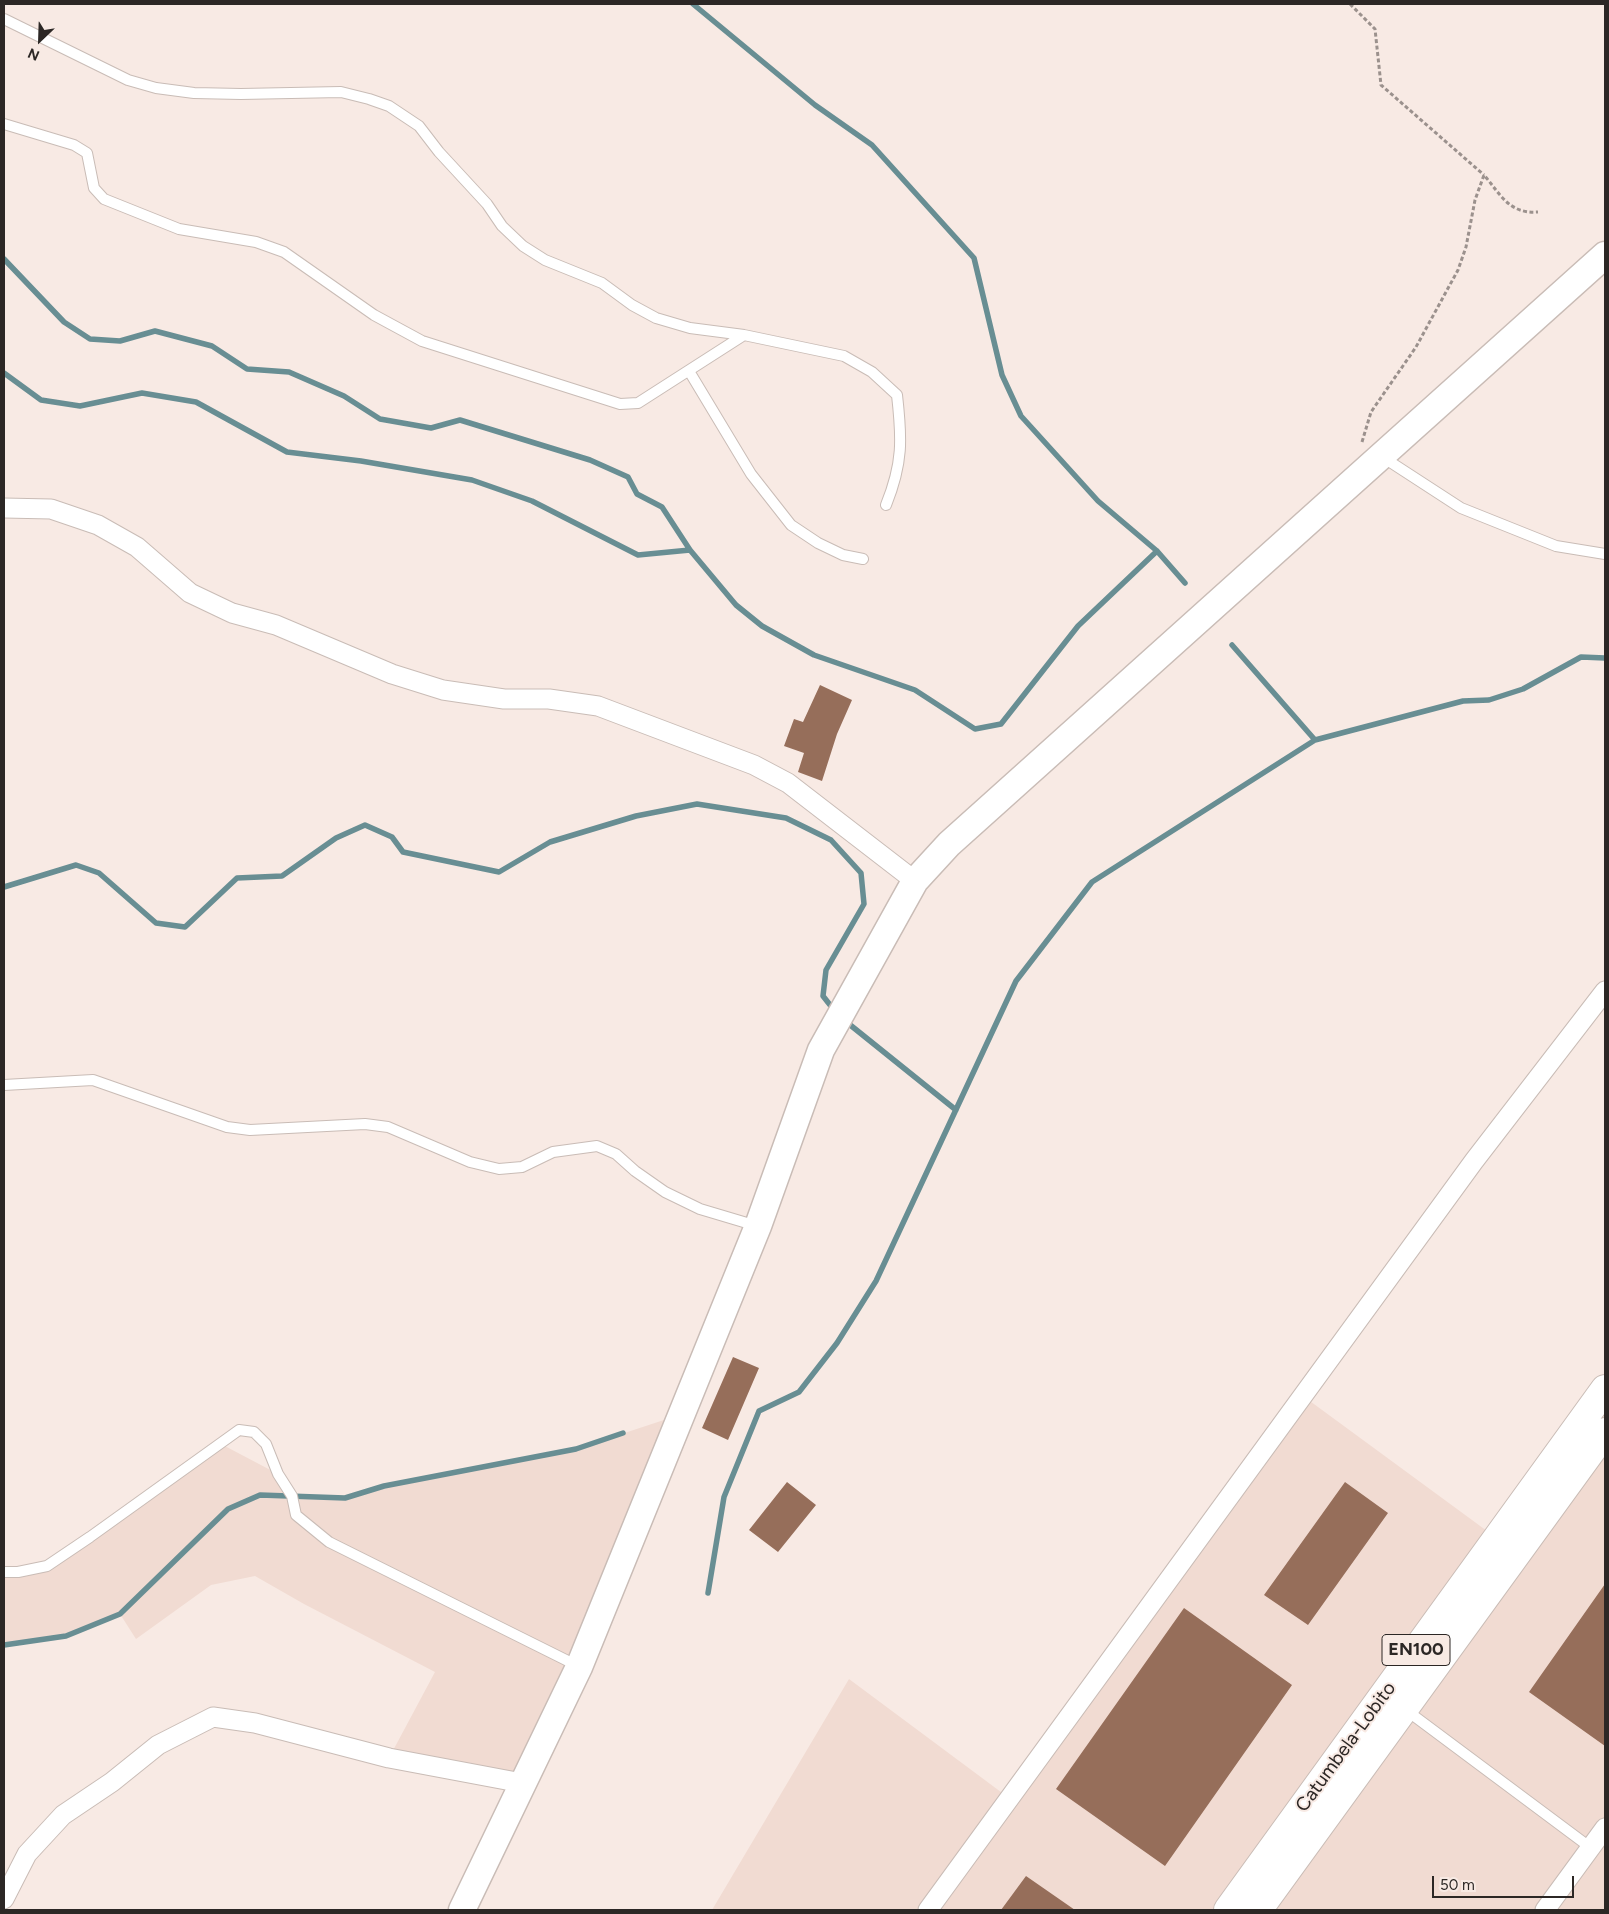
<!DOCTYPE html>
<style>
body{margin:0}
#map{position:relative;width:1609px;height:1914px;overflow:hidden;background:#f8eae4;font-family:Figtree,sans-serif}
canvas{display:block}
.frame{position:absolute;inset:0;border:5px solid #2c2725;pointer-events:none}
.north{position:absolute;left:15px;top:15px;width:50px;height:50px;-webkit-text-stroke:4px #f8eae4;paint-order:stroke;rotate:204deg;font-size:14px;font-weight:700;line-height:20px;text-align:center;color:#2c2725}
.north::after{content:'';display:block;margin:auto;width:18px;height:22px;background:#2c2725;clip-path:polygon(50% 0,100% 100%,50% 72%,0 100%)}
.scale{position:absolute;left:1432px;top:1876px;width:142px;height:22px;box-sizing:border-box;border:2px solid #2c2725;border-top:0;padding-left:6px;font-size:15px;line-height:18px;white-space:nowrap;color:#2c2725;-webkit-text-stroke:4px #f8eae4;paint-order:stroke}
</style>
<div id="map">
<canvas width="1609" height="1914"></canvas>
<div class="frame"></div>
<div class="north">N</div>
<div class="scale">50 m</div>
</div>
<script>
const ctx = document.querySelector('canvas').getContext('2d');
ctx.lineJoin = 'round';
function paint(path, color) { ctx.fillStyle = color; ctx.fill(path, 'evenodd'); }
function strokePath(path, color, width, dash) { ctx.strokeStyle = color; ctx.lineWidth = width; ctx.lineCap = dash ? 'butt' : 'round'; ctx.setLineDash(dash || []); ctx.stroke(path); }
function label(font, color, halo, rows, align = 'center') {
  ctx.font = font + ' Figtree,sans-serif'; ctx.lineWidth = 4; ctx.setLineDash([]); ctx.textBaseline = 'middle'; ctx.strokeStyle = halo; ctx.fillStyle = color; for (const [text, x, y, turn = 0] of rows) {
    ctx.save(); ctx.translate(x, y); ctx.rotate((+turn || 0) * Math.PI / 180); ctx.textAlign = isNaN(turn) ? turn : align; if (halo) ctx.strokeText(text, 0, 0); ctx.fillText(text, 0, 0); ctx.restore();
  }
}
paint(new Path2D(`
 M1303 1396 1517 1553 1605 1432V1910H712L849 1679 1009 1798Z
 M670 1418 522 1783 389 1758 435 1672 304 1604 255 1576 211 1585 136 1639 120 1614 66 1636 4 1645V1572L47 1566 221 1444 278 1474 292 1496 345 1498 384 1486 576 1449Z`), '#f1dbd2');
strokePath(new Path2D(`
 M693 4 815 105 872 145 974 258 1002 375 1021 416 1098 501 1157 551 1185 583
 M4 259 64 322 90 339 120 341 155 331 212 346 247 369 289 372 344 396 380 419 431 428 460 420 590 460 628 477 637 494 662 507 690 550 736 605 762 626 814 655 915 690 975 729 1001 724 1078 626 1157 551
 M4 373 41 400 80 406 142 393 196 402 287 452 361 461 472 480 532 501 638 555 690 550
 M1232 645 1315 740
 M4 887 76 865 99 873 156 923 185 927 237 878 282 876 336 838 365 825 392 837 403 852 499 872 550 842 636 816 697 804 786 818 831 840 861 873 864 904 826 970 823 996 834 1010
 M844 1020 956 1110
 M708 1593 724 1497 759 1411 799 1392 837 1343 876 1281 1016 981 1092 882 1315 740 1463 701 1489 700 1523 689 1581 657 1605 658
 M4 1645 66 1636 120 1614 228 1509 260 1495 345 1498 384 1486 576 1449 623 1433`), '#688e93', 5.5);
paint(new Path2D(`
 M820 685 852 700 837 734 822 781 798 772 804 753 784 746 794 719 803 722Z
 M733 1357 759 1368 728 1440 702 1428Z
 M787 1482 816 1505 778 1552 749 1530Z
 M1345 1482 1388 1513 1308 1625 1264 1595Z
 M1605 1584V1746L1529 1692Z
 M1184 1608 1292 1685 1165 1866 1056 1789Z
 M1026 1876 1075 1910H1001Z`), '#966e5a');
const lane = new Path2D(`
 M4 19 128 80 156 88 194 93 241 94 341 92 369 99 389 106 419 126 439 152 487 204 502 226 523 246 545 260 602 283 632 305 656 318 690 328 744 335 844 356 872 372 897 395C902 439 903 463 886 505
 M4 124 74 145 87 153 94 188 104 199 179 229 256 242 284 252 374 315 422 341 620 404 638 403 744 335
 M689 371 751 474 791 525 818 543 843 555 863 559
 M1381 456 1461 508 1556 546 1605 554
 M4 1085 93 1080 227 1127 250 1130 365 1124 388 1127 470 1162 499 1169 522 1167 553 1152 597 1146 616 1154 635 1171 665 1192 700 1209 757 1226
 M4 1572H18L47 1566 90 1537 239 1430 254 1432 266 1444 278 1474 292 1496 296 1515 329 1542 578 1666
 M1406 1710 1591 1848`);
const street = new Path2D(`
 M4 508 51 509 98 525 137 547 190 593 232 613 276 625 392 674 443 690 504 699H549L598 706 754 765 788 783 915 881
 M4 1899 27 1854 63 1815 112 1782 158 1745 213 1717 255 1723 389 1758 522 1783
 M928 1910 1474 1161 1605 991
 M1545 1910 1605 1828`);
const secondary = new Path2D(`
 M462 1910 579 1667 758 1226 821 1050 915 881 949 844 1605 255`);
const highway = new Path2D(`
 M1228 1910 1605 1389
 M1258 1910 1605 1432`);
strokePath(lane, '#c9bcb6', 12);
strokePath(street, '#c9bcb6', 21);
strokePath(secondary, '#c9bcb6', 29);
strokePath(highway, '#c9bcb6', 30);
strokePath(new Path2D(`
 M1350 4 1375 29 1381 85 1484 175
 M1362 442 1371 412 1416 347 1458 270 1466 247 1475 200 1484 175C1501 195 1509 214 1538 212`), '#9b918d', 3, [4, 2.5]);
strokePath(lane, '#fff', 10);
strokePath(street, '#fff', 19);
strokePath(secondary, '#fff', 26);
strokePath(highway, '#fff', 28);
for (const [x, y, w] of [
 [1416,1650,68]
]) { const box = new Path2D(); box.roundRect(x - w / 2, y - 15.5, w, 31, 4); ctx.fillStyle = '#f8eae4'; ctx.fill(box); strokePath(box, '#2c2725', 1); }
label('bold 18px', '#2c2725', null, [
 ["EN100",1416,1650]
]);
label('19px', '#2c2725', '#f8eae4', [
 ["Catumbela-Lobito",1346,1747,-54]
]);
</script>
